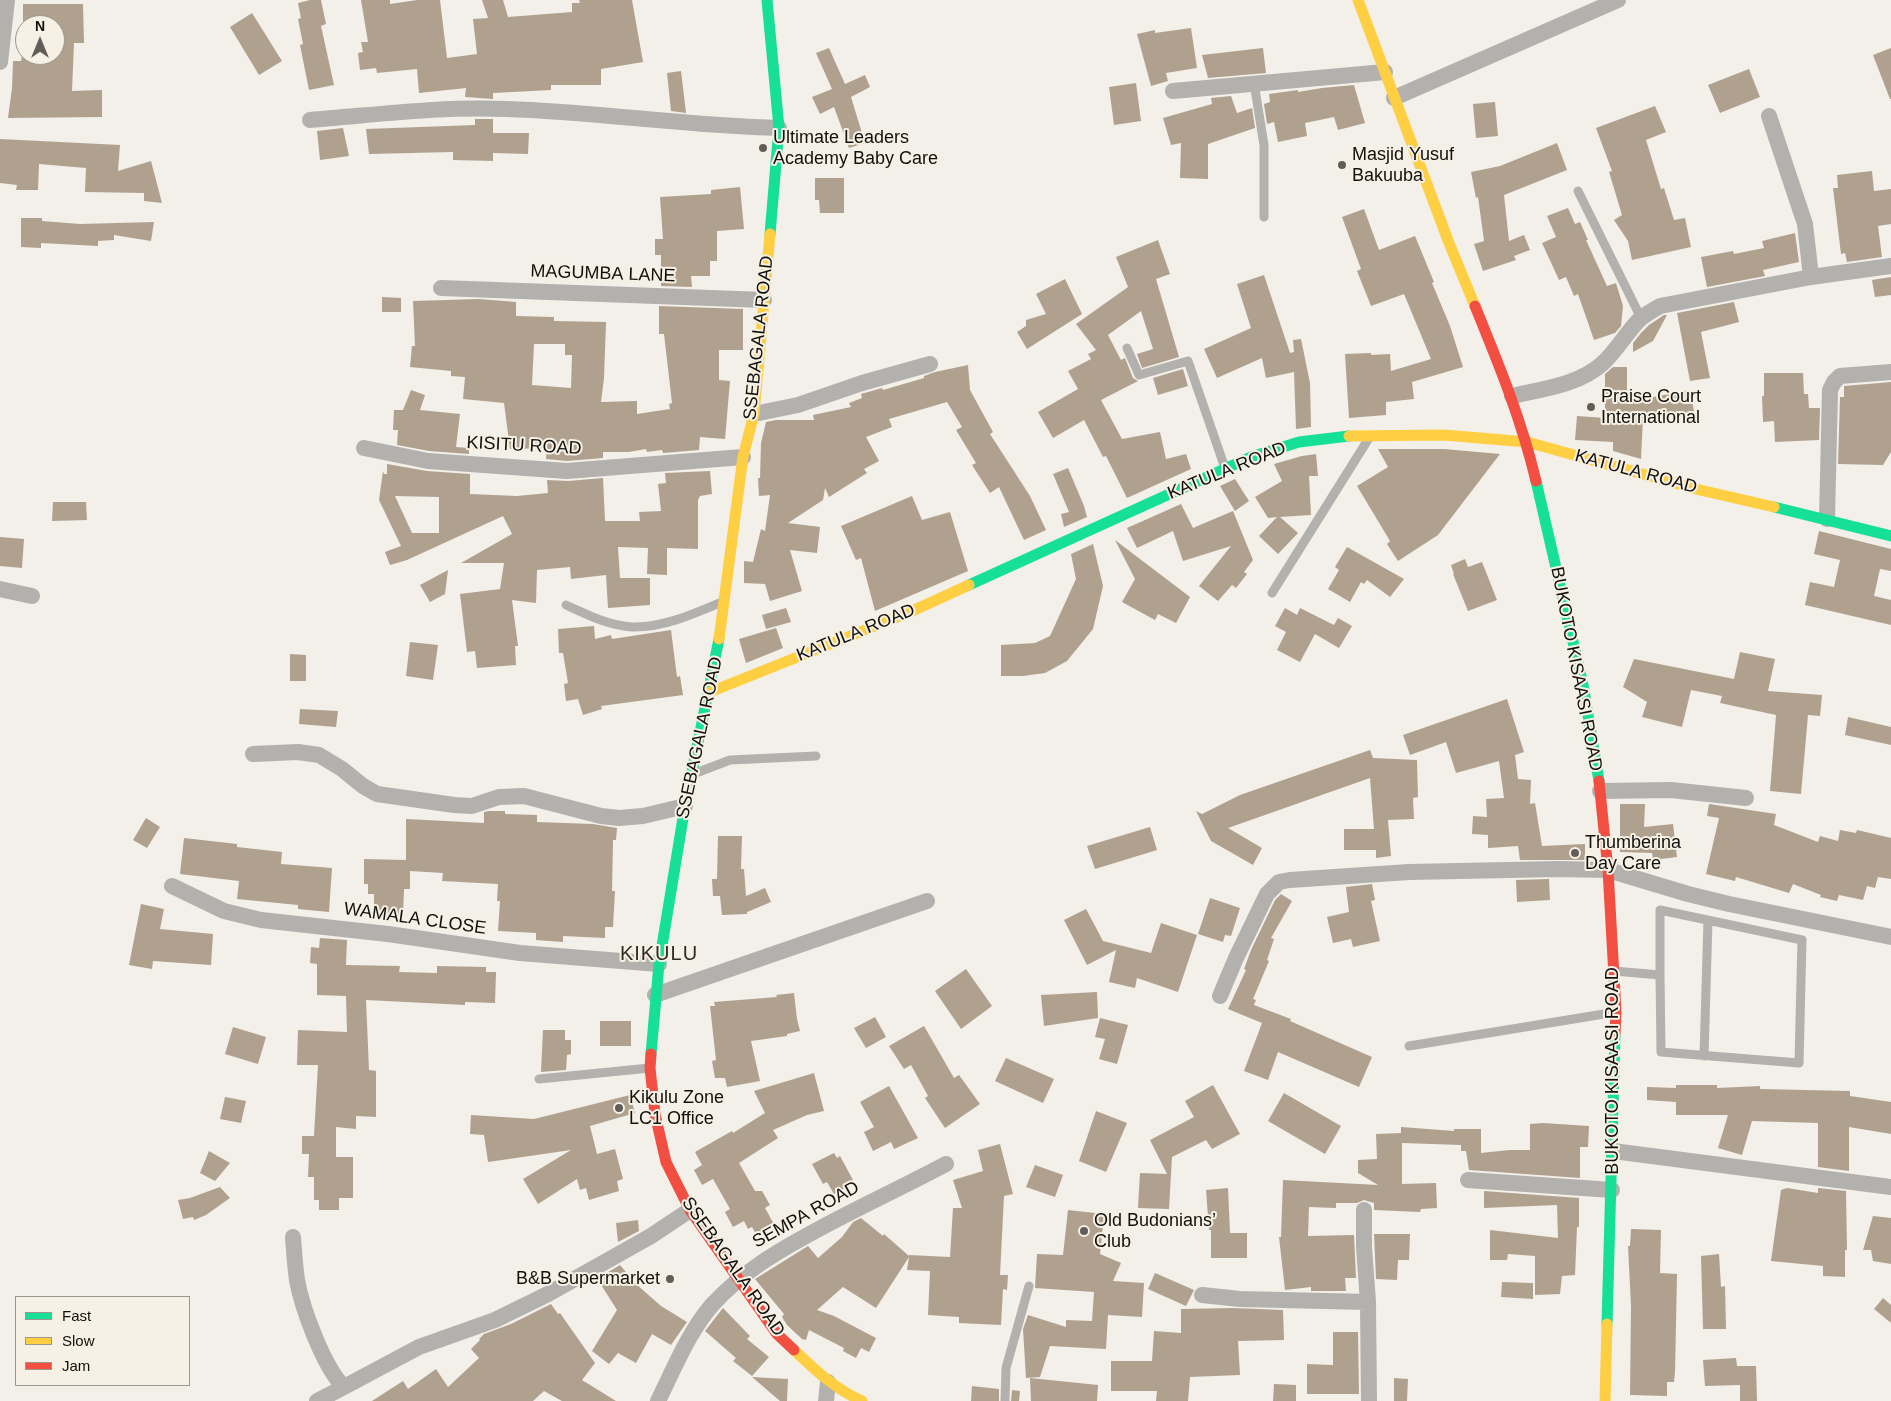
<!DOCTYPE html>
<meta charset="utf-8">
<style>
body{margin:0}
#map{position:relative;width:1891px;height:1401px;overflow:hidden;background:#f3efe9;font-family:Helvetica,sans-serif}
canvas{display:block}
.legend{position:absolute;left:15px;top:1296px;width:175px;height:90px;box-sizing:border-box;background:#f7f0e5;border:1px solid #9b968e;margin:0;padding:6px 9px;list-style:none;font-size:15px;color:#12100c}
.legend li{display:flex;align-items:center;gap:10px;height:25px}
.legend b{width:25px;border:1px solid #9b968e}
.north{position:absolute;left:15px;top:15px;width:50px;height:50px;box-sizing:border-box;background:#f7f0e5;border:1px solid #9b968e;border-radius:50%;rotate:0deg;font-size:14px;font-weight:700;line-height:20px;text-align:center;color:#12100c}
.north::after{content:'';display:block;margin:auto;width:18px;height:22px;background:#615e59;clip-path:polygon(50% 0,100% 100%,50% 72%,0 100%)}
</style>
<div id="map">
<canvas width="1891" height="1401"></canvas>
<ul class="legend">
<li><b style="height:6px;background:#16e098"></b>Fast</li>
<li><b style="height:6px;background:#ffcf43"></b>Slow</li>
<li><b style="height:6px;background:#f24e42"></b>Jam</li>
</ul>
<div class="north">N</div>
</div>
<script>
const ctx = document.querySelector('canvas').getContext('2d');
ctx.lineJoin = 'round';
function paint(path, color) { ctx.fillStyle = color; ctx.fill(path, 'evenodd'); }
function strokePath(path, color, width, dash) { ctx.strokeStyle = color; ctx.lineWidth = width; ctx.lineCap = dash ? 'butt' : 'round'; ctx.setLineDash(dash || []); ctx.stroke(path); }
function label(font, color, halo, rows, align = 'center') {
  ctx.font = font + ' Helvetica,sans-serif'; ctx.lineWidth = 4; ctx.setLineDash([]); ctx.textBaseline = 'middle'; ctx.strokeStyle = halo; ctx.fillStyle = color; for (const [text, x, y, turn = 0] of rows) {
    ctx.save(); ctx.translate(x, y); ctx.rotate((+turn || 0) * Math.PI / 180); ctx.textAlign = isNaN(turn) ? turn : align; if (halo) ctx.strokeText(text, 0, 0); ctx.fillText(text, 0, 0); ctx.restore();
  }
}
paint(new Path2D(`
 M310 0H321L326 24 321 26 334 85 309 90 300 45 303 44 298 19 301 18 298 3Z
 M361 0H390V4L417 0H440L447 58 477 54 473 19 488 18 482 0H503L508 17 572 12V3H580L579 0H632L643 62 601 69V85H551V90L493 93V99L465 97 466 88 419 93 417 69 377 73 376 68 360 70 358 53 363 52 361 42H368Z
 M23 4H83L84 43H74L72 91 102 90V117L8 118 12 88 13 61H21L22 55H55V25H23Z
 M252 13 282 61 259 75 230 27Z
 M1191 28 1197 68 1166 73 1168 81 1151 86 1137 34 1155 30V33Z
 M829 48 845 84 865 75 870 87 851 97 865 143 849 148 834 107 820 114 812 97 832 89 816 53Z
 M1263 48 1266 73 1208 78 1202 55Z
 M1891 48V99H1890L1873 55Z
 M1749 69 1760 97 1720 113 1708 85Z
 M681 71 686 113 671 111 667 73Z
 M1136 83 1141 121 1114 125 1109 87Z
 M1354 85 1365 123 1338 130 1334 117 1305 123 1307 136 1278 142 1274 122 1267 124 1264 104 1270 102 1269 94 1298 90V92L1322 88Z
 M1231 96 1237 113 1252 108 1255 128 1208 144V179L1180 178 1181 143 1171 145 1163 118 1212 104 1211 98Z
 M1495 102 1498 136 1476 138 1473 104Z
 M1655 106 1666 132 1646 140 1661 189 1664 188 1674 220 1685 218 1691 247 1632 260 1628 241 1614 220 1622 215 1609 172 1612 171 1596 128Z
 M475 119H493V133H529L528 154 493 153V161L453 160V152L369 154 366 129 475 125Z
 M343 128 349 156 320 160 317 131Z
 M0 139 120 145 118 171 151 161 162 203 144 201V193L85 192 86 168 39 164 38 190H16L17 185 0 183Z
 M1557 143 1567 170 1504 195 1509 241 1524 235 1530 250 1514 256 1516 260 1483 271 1474 244 1484 241 1478 197 1476 198 1471 172 1500 166Z
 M1872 171 1874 191 1891 189V224L1878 226 1882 257 1847 262 1845 253 1841 254 1833 188H1838L1837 175Z
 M815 178H844V213H820L819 200H815Z
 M740 187 744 229 717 231V261H710V276H691L692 287 661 286V255H655V239H663L660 197 711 194V190Z
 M1568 208 1575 224 1580 222 1588 240H1586L1607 286 1616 283 1623 306 1621 326 1615 333 1594 340 1578 294 1574 296 1566 277 1559 280 1542 243 1556 237 1547 216Z
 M1364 209 1379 250 1415 236 1434 282 1432 283 1450 326 1463 367 1412 382 1414 399 1386 402V415L1349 418 1345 354 1371 353V355L1390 354 1391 371 1431 359 1404 294 1371 306 1357 271 1361 269 1342 217Z
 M21 218H42V221L80 224 154 222 151 241 114 235V240L98 241V246L41 243V248L21 247Z
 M1795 233 1799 262 1763 270 1765 276 1707 287 1701 257 1733 251 1734 254 1764 248 1762 241Z
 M1158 240 1170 274 1156 279 1179 357 1142 368 1137 354 1153 349 1141 311 1108 335 1121 360 1125 358 1133 378 1138 381 1101 400 1122 439 1160 432 1166 459 1186 454 1191 469 1127 498 1106 456 1103 457 1084 420 1053 438 1038 412 1078 389 1068 371 1091 359 1088 354 1096 350 1076 324 1128 287 1116 257Z
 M1264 275 1290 353 1294 352 1293 340 1301 339 1310 383 1311 427 1296 429 1294 372 1266 378 1262 358 1217 378 1204 349 1251 328 1237 284Z
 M1891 277V295L1875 297 1872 280Z
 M1065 279 1082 314 1027 349 1017 332 1026 326V320L1046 314 1036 294Z
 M382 297 401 298V312H382Z
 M479 299 516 302V316L554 317V321L606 322 604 378 601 402 637 401V414L670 409 669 404 672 403 664 334H659V306L743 309V350H719V380L730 381 725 439 700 437 699 450 663 453 662 450 647 452 646 449 629 452H603V458L567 461 546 459 547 448 510 449 504 403 463 399 465 377 451 376V371L410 367 412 346H415L413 301ZM534 344H565V355H572L571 388 532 385Z
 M1734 302 1739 322 1701 332 1710 378 1690 381 1677 313Z
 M1664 315H1667L1653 341 1633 352V343L1641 333 1649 325Z
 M968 365 970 390 993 432 990 434 1030 496 1046 530 1024 540 999 487 990 493 972 465 976 463 956 430 962 427 947 402 889 419 892 427 866 437 879 461 864 469 867 473 829 497 825 488 823 500 788 523 820 527 817 553 790 550 802 591 770 601 765 584 744 583V561L753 562 761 529 765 531 770 495 759 496 758 478H760L761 443 766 422 776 420H814L813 415 851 407 849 403 862 398 861 394 882 388 883 390 924 378V376L935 372Z
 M1613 367H1627V402L1690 390 1694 411 1674 415V412L1643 418 1641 459 1613 451V442L1575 440 1577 416 1605 418V374Z
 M1183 369 1188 386 1158 395 1153 378Z
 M1764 373H1803L1804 394H1808L1809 408H1820L1819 440 1775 442 1774 421 1763 422 1762 396H1764Z
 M1891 382V452L1883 465 1838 464 1840 397H1844V386Z
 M411 390 425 395 420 410 460 414 456 447 469 448V454L429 451 397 445 398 430H393L394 410H403Z
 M1378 449H1444L1500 454 1438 535 1398 561 1387 544 1390 541 1357 486 1388 467Z
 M1316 454 1318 476H1309L1311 515 1280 517 1298 533 1278 554 1259 536 1277 517 1268 518 1255 497 1282 481 1274 464 1302 456Z
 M387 464 427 471 470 474V494L517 496 548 493 547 480 568 481 603 478 605 521H640L639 512 661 511 658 484 666 483 665 473 710 471 712 494 700 496 698 500V549L667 548V575L647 574 648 548 618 547 620 578H650V605L608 608 606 575 571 579 570 567 537 570 536 603 512 600 518 646H515L516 665 477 668 475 651 467 652 460 594 500 589 504 563H461L512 534 503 516 407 560 390 565 385 552 401 546 379 500 383 471 384 474H387ZM395 496 439 497V533H412Z
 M1068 468 1084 506 1087 517 1064 527 1061 514 1069 512 1053 474Z
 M1235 479 1249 501 1235 511 1220 486Z
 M912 496 922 520 950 512 968 571 875 611 861 558 856 560 841 526Z
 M53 502H86L87 520 52 521Z
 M1181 504 1193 528 1233 511 1253 560 1244 572 1247 574 1236 588 1232 585 1218 601 1199 586 1231 546 1183 561 1173 531 1137 548 1127 528Z
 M1819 531 1891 549V571L1880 569 1874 596 1891 600V625L1805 605 1810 582 1834 587 1840 560 1814 554Z
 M0 537 24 539 22 568 0 566Z
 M1115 540 1190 597 1176 623 1158 614 1155 620 1122 602 1135 579Z
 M1093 544 1103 586 1093 629 1067 661 1045 673 1023 676H1001V645L1035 643 1050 636 1076 579 1071 554Z
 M1347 547 1404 579 1390 597 1367 580 1364 584 1361 582 1350 602 1328 589 1339 570 1335 567Z
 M1465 559 1468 567 1482 562 1497 600 1468 611 1453 574H1454L1451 565Z
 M448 570 445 594 430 602 420 585Z
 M786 608 791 622 766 629 762 615Z
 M1285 608 1297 615 1300 608 1334 625 1338 618 1352 626 1339 648 1315 634 1300 662 1277 650 1286 632 1275 626Z
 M594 626 595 639 611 635 612 639 671 630 677 677 680 676 683 695 601 706 602 709 583 715 578 699 566 701 564 684 568 683 563 653H559L558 629Z
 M776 628 783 648 746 663 739 639Z
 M410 642 438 645 433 680 406 676Z
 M1740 652 1775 659 1768 691 1822 695 1820 716 1808 715 1801 794 1770 791 1776 715 1720 703 1722 696 1691 690 1682 727 1642 717 1647 702 1623 687 1634 659 1734 679Z
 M290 654 306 655V681H290Z
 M1507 699 1524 752 1515 755 1518 779 1531 780 1530 804 1535 803 1542 846 1585 844V860H1520L1518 846 1488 848V835L1472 834 1473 816 1487 817 1486 799 1504 798 1499 761 1456 773 1446 742 1410 755 1403 735Z
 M300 709 338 711 336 727 299 724Z
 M1848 717 1891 727V745L1845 735Z
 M1370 750 1373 758 1417 760 1418 797 1413 798 1414 819 1388 820 1391 856 1376 858V850H1344V829H1374L1370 778 1228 828 1262 848 1253 865 1211 841 1196 811 1202 814 1240 795Z
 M1620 804H1645L1644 827 1673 824 1677 857 1653 860 1652 853 1620 852Z
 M1709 804 1776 814 1774 825 1818 842 1820 836 1838 841 1840 830 1856 833 1857 830 1891 838V879L1878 877 1875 888 1867 886 1863 900 1839 895 1837 901 1820 897 1821 895 1793 884 1789 893 1736 877 1735 881 1706 874 1719 818 1707 816Z
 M489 811H505V814L537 815V822L593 824 617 828 616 840H613L612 891H615L613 927H605V938L563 936V942L536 940V933L498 931 500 901H497L498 884 442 881 443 873 410 871V889H404L403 916H374V894H368V884H364V859L406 860V819L484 823V812Z
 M146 818 160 827 147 848 133 840Z
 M1150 827 1157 850 1095 869 1087 846Z
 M718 836H742L741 869H744L746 896 765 888 771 902 747 912V914L722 915 720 896H713L712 879H717Z
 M184 838 237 844V847L282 852 281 864 332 868 329 912 298 909V905L237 899 239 881 180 874Z
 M1549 879 1550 900 1517 902 1516 880Z
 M1372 884 1375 900 1371 901 1380 941 1353 947 1351 939 1333 943 1327 917 1349 912 1346 887Z
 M1281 894 1292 901 1271 938 1274 939 1267 960 1269 961 1253 999 1256 1000 1254 1005 1291 1019 1290 1021 1372 1057 1359 1087 1278 1052 1268 1080 1244 1071 1262 1023 1228 1009 1246 970 1244 969 1251 950 1275 900Z
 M1210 898 1240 908 1231 936 1225 935 1223 942 1198 934Z
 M141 904 164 909 160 929 213 934 211 965 153 961 152 969 129 965Z
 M1086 909 1103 941 1151 953 1161 923 1197 935 1178 992 1137 978 1135 988 1109 982 1116 950 1087 965 1064 920Z
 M320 938 347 940 346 965 400 966 399 972 437 973V966L486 967V972H496L495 1003 465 1002V1005L366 1000 369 1070 376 1071V1117L356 1116V1129L336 1127V1157H353V1198H339V1210H319V1200H314V1177H308L309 1154H302V1136H314L318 1065H297L298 1030 347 1032 346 996 317 995V964L310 963 311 947 319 948Z
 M966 969 992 1006 961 1029 935 991Z
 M1097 992 1098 1018 1044 1026 1041 995Z
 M794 993 797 1019 800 1031 787 1034V1036L751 1041 760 1081 727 1087 725 1078H715L712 1061 716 1060 710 1006H715L714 1002 777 997 776 995Z
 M875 1017 886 1037 866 1048 854 1028Z
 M1100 1018 1128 1025 1117 1064 1099 1059 1105 1039 1095 1037Z
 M600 1021H631V1046H600Z
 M924 1026 954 1078 959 1075 980 1104 945 1128 925 1098 928 1096 911 1065 904 1069 889 1046Z
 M233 1027 266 1037 258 1064 225 1054Z
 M543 1030H565V1040H571V1054L567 1055 566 1070 541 1072Z
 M1006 1058 1054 1079 1043 1103 995 1081Z
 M814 1073 824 1111 807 1115 773 1130 778 1138 739 1163 755 1191H762L770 1205 765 1208 775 1226 757 1236 752 1227 748 1229 744 1221 733 1227 725 1212 730 1209 713 1179 702 1185 694 1170 702 1165 695 1152 732 1131 733 1133 765 1113 754 1091Z
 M1213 1085 1240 1134 1212 1149 1206 1140 1172 1157 1169 1209 1138 1208 1140 1173 1167 1174 1150 1140 1194 1117 1185 1101Z
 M1676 1085H1717V1088L1760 1086V1089L1850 1091V1096L1891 1102V1134L1849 1127V1171L1818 1167V1123L1752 1121 1742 1155 1718 1148 1728 1115H1676V1102L1647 1100V1087L1676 1088Z
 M889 1086 918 1138 894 1149 891 1142 873 1151 864 1132 874 1127 860 1102Z
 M1284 1093 1341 1126 1325 1154 1268 1121Z
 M630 1095 635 1113 590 1126 597 1154 615 1149 623 1179 617 1181 619 1191 589 1200 586 1188 580 1190 577 1179 538 1204 523 1179 571 1150 488 1162 484 1135 470 1134 471 1115 534 1119Z
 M225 1097 246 1101 241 1123 220 1119Z
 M1096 1111 1127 1123 1106 1172 1079 1161Z
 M1543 1123 1589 1126 1588 1147H1580V1178L1469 1170 1466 1151H1461V1145L1402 1143V1184L1436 1183 1437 1208 1421 1209 1420 1212 1374 1210V1203L1364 1200 1357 1203H1336V1208L1309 1207 1308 1236 1354 1235 1356 1278H1345L1346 1291H1311V1287L1285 1290 1279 1237H1281L1283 1180 1378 1185 1358 1173V1160L1377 1159 1376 1134 1401 1133V1127L1454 1131V1129H1481V1153L1509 1150H1530V1124Z
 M1000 1144 1013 1194 1004 1196 1000 1275H1008L1007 1290 1003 1289 1001 1325 959 1323V1317L928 1315 930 1271 907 1270 909 1257 876 1308 843 1287 817 1310 834 1316 876 1338 869 1352 861 1348 856 1358 843 1351 844 1348 809 1330 806 1340 802 1339 787 1325 782 1317 784 1314 755 1279 808 1246 818 1258 842 1237 853 1222 861 1218 883 1236 884 1234 909 1256V1255L950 1257 953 1208H962L953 1180 983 1171 978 1150Z
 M209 1151 230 1163 215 1181 200 1173Z
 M834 1153 837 1158 840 1156 853 1180 851 1182 852 1184 834 1194 827 1182 823 1184 812 1164Z
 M1035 1165 1063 1175 1055 1197 1026 1187Z
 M220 1187 230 1198 206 1215 194 1220 193 1217 183 1219 178 1200 190 1198Z
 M1228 1188 1230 1233H1247V1258H1211V1230H1209L1206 1190Z
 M1787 1188 1818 1193V1188L1846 1191 1847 1250H1845V1277L1823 1276V1266L1771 1261 1781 1190Z
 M1484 1191 1579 1198V1227H1577L1575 1275 1562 1276 1560 1294 1535 1295V1256L1508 1254 1507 1260H1490V1230L1558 1238 1557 1205 1484 1208Z
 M1068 1210 1104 1214 1100 1254 1121 1263 1113 1281 1144 1283 1142 1317 1108 1315 1106 1349 1050 1346 1040 1377 1026 1378 1023 1329 1028 1315 1066 1327V1320L1092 1321 1094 1292 1035 1288 1037 1254 1063 1255Z
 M1873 1216 1891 1218V1264L1873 1261 1871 1250H1863Z
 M638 1220 639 1231 618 1242 616 1223Z
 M1631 1229 1661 1230 1660 1273 1677 1274 1675 1372 1674 1382H1667V1396L1630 1395 1631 1306 1628 1246H1630Z
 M1374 1234H1410L1409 1260H1398L1397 1280 1376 1279Z
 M1719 1254 1721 1287 1725 1286 1726 1329H1703L1701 1256Z
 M620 1265 636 1284 661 1306 687 1322 671 1345 652 1334 636 1363 618 1353 609 1364 592 1351 617 1310 598 1280 605 1274Z
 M1155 1273 1194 1290 1186 1306 1148 1289Z
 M1502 1282 1533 1283V1299L1501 1297Z
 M1883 1298 1891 1305V1323L1874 1309Z
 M551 1304 558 1314 560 1313 595 1363 582 1380 616 1401H562L544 1391 533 1401H372L403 1381 408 1389 436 1369 448 1387 479 1358 471 1349 480 1340 479 1339 484 1334 511 1324Z
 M723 1308 750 1336 747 1339 769 1357 752 1376 733 1361 736 1358 705 1331Z
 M1233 1308 1283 1310 1284 1340 1238 1341 1240 1375 1190 1377 1188 1401H1156L1157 1391H1111V1361H1152L1154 1331 1181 1333V1309Z
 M1333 1332H1358L1359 1394H1307V1364L1333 1365Z
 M1736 1358 1737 1366H1756L1757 1401H1740V1385L1705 1386 1703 1360Z
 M752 1377 788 1379 787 1401H780Z
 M1030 1378 1098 1385 1097 1401H1031Z
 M1394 1378 1408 1379 1407 1401H1394Z
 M1274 1384 1296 1385V1401H1273Z
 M972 1386 999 1389V1401H971Z
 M1012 1390 1020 1391 1019 1401H1011Z`), '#b0a18f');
strokePath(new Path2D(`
 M1254 83 1264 145V217
 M1578 191 1641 318
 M1127 348 1139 375 1188 361 1225 468
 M1272 593 1369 438
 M566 605C586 614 609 626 632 627 662 628 694 614 722 602
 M696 773 730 760 816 756
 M1614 971 1660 975 1661 1052 1799 1063 1802 940 1660 910V975
 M1409 1046 1616 1012
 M1704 1056 1708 920
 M539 1079 650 1068
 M1005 1401 1006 1368 1029 1286`), '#b2b1ae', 9);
strokePath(new Path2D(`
 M0 62 7 0
 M1173 91 1385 72
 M1394 98 1618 0
 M1769 116 1805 224 1811 277
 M310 120C375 115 441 106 507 109 598 112 688 126 779 128
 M441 288 764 300
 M1512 396C1543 389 1579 385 1603 363 1616 351 1625 335 1638 321 1644 315 1652 311 1660 306L1811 277 1891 266
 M754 414 798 405 862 383 930 364
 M364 448 428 461 567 471 743 457
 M1827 519 1830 390 1834 382 1840 376 1891 372
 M0 589 32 596
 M253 754 298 752 319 755 342 769 363 786 377 794 454 805 472 806 499 797 524 796 601 816 619 818 643 816 685 806
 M1600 791 1671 790 1746 798
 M172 886 224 911 261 920 388 934 520 953 659 964
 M655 995 927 901
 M1220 996 1236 958 1267 894 1279 882 1290 880 1409 872 1558 869 1608 870 1688 894 1729 904 1891 937
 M1613 1151 1891 1187
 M1468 1180 1612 1190
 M1364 1210V1247L1368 1302 1369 1401
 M293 1237C294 1251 295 1266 297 1280 302 1308 324 1368 344 1387L419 1347 495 1320 548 1294 651 1236 690 1210
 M1202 1295 1240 1299 1368 1302
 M317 1401 344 1387
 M658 1401C674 1369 688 1333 712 1305 742 1272 778 1251 817 1230 859 1207 903 1187 946 1164
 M826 1401 828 1382`), '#b2b1ae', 16);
strokePath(new Path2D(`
 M767 0 779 128 770 234
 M1536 481 1583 685 1599 781
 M1774 507 1891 536
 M969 585 1251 457 1299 442 1349 436
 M651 1054 659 964 685 806 719 639
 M1607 1324 1615 1034`), '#16e098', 11);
strokePath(new Path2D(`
 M1358 0 1449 243 1475 306
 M1349 436 1444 435 1527 442 1700 490 1774 507
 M719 639 743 457 754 414 770 234
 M710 692 910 612 969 585
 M794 1350C815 1370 835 1389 862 1401
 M1605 1401 1607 1324`), '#ffcf43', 11);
strokePath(new Path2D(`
 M1475 306C1499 365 1521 418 1536 481
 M1599 781 1608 870 1616 1012 1615 1034
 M651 1054 650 1068 655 1114 666 1162 690 1210 777 1334 794 1350`), '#f24e42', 11);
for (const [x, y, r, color] of [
 [763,148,5,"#615e59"],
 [1342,165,5,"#615e59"],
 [1591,407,5,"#615e59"],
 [1575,853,5,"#615e59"],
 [619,1108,5,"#615e59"],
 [1084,1231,5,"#615e59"],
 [670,1279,5,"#615e59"]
]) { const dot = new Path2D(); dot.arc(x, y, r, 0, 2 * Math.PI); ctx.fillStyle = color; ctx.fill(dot); strokePath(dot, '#f7f0e5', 2); }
label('18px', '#12100c', '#f7f0e5', [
 ["Ultimate Leaders",773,138],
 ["Academy Baby Care",773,159],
 ["Masjid Yusuf",1352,155],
 ["Bakuuba",1352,176],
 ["Praise Court",1601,397],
 ["International",1601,418],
 ["Thumberina",1585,843],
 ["Day Care",1585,864],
 ["Kikulu Zone",629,1098],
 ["LC1 Office",629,1119],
 ["Old Budonians’",1094,1221],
 ["Club",1094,1242],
 ["B&B Supermarket",660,1279,"right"]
], 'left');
label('18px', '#12100c', '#f7f0e5', [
 ["MAGUMBA LANE",603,274,2],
 ["SSEBAGALA ROAD",759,338,-84],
 ["KISITU ROAD",524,446,3],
 ["KATULA ROAD",1227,471,-22],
 ["KATULA ROAD",1636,472,15],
 ["KATULA ROAD",856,633,-22],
 ["BUKOTO KISAASI ROAD",1576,669,79],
 ["SSEBAGALA ROAD",700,738,-78],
 ["WAMALA CLOSE",415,919,8],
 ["BUKOTO KISAASI ROAD",1613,1071,-90],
 ["SEMPA ROAD",806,1215,-29],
 ["SSEBAGALA ROAD",733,1267,55]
]);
ctx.letterSpacing = '1px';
label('20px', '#302b22', '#f7f0e5', [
 ["KIKULU",659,954]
]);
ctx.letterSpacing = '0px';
</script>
